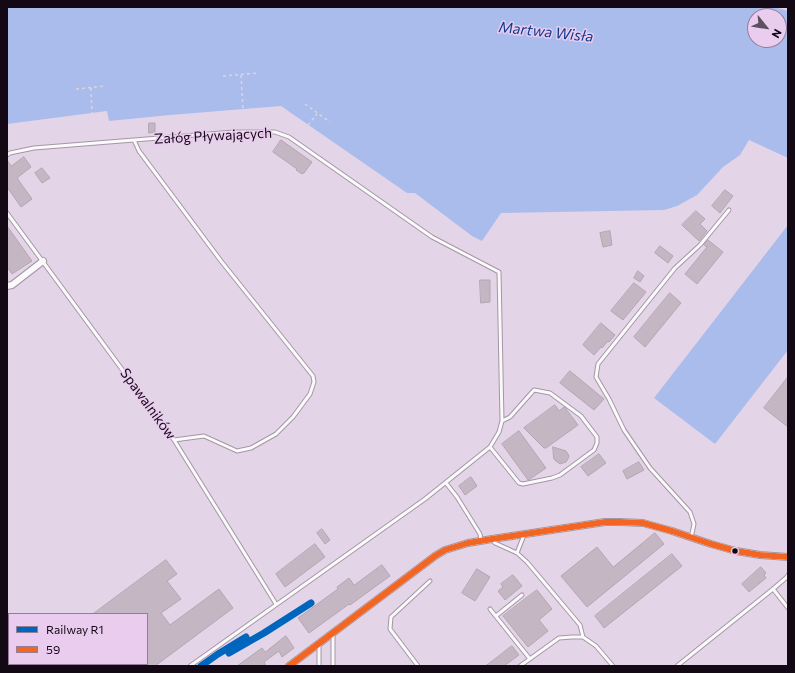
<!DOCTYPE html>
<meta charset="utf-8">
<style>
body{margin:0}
#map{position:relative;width:795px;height:673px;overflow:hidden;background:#e4d4e7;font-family:Commissioner,sans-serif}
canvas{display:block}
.frame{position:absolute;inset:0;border:8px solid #130914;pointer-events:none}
.legend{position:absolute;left:8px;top:613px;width:140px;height:52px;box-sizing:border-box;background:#eaccef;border:1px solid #947e97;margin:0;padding:5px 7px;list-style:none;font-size:12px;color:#130914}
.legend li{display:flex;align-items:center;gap:8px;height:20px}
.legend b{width:20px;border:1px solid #947e97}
.north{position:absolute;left:747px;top:8px;width:40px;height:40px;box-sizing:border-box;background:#eaccef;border:1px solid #947e97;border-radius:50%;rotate:120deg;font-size:11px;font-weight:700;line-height:16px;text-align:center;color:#130914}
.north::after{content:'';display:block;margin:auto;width:14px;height:18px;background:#5c505e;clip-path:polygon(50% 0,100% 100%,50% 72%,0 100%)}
</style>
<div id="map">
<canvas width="795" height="673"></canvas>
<div class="frame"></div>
<ul class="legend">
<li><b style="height:5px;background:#0065bd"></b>Railway R1</li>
<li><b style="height:5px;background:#f26522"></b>59</li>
</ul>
<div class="north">N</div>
</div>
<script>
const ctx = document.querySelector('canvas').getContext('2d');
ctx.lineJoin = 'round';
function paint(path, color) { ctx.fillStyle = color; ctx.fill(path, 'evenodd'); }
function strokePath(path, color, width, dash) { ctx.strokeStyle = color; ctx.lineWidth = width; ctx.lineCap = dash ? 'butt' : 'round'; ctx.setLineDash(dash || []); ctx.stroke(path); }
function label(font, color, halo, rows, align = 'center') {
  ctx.font = font + ' Commissioner,sans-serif'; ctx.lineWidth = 3; ctx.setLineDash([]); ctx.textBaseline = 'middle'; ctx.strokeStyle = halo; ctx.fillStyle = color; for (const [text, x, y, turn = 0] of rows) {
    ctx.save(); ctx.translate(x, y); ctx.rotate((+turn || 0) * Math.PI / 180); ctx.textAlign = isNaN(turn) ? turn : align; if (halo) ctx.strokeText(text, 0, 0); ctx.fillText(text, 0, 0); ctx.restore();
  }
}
paint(new Path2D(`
 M7 7H774L788 11V158L749 140 740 155 723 167 697 195 677 206 664 210 501 213 482 241 472 236 415 193H407L281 106 170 115 109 121 107 111 7 124ZM755 16H779V40H755Z
 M788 225V350L715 444 654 398Z`), '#aabcec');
const building = new Path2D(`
 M149 123H155V132L149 133Z
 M281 140 312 162 304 173H303L302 174 296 170 297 169 273 152Z
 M24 157 31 167 17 178 32 199 21 207 7 187V160L11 166Z
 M42 168 50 178 42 183 35 173Z
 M725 190 733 196 720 213 712 206Z
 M696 211 705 219 700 224 707 231 699 241 682 225Z
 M7 226 32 261 12 274 7 267Z
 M610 231 612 245 603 247 600 233Z
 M708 240 723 252 697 284 685 274 707 247 704 245Z
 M660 246 673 256 668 263 655 253Z
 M638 271 644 276 640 282 634 278Z
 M480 280H490V302L481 303Z
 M634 283 646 292 623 320 611 311Z
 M670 293 681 303 645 347 634 337Z
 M601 323 615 335 609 342 608 341 602 348 601 347 594 355 583 345Z
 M570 371 604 399 594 410 560 383Z
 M788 377V427L764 408Z
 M555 405 559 411 564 407 566 409 578 425 546 448H544L524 428Z
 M519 431 546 468 530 479 528 480 502 444Z
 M553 447 566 451 568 454 569 457 566 462 560 464 556 461 554 459Z
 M599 454 606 463 588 476 581 467Z
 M639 462 644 470 627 479 623 471Z
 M471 477 477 486 465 495 459 486Z
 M322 529 330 540 325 544 317 533Z
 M655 533 664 544 587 607 561 576 597 547 613 567Z
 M315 544 325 557 285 587 276 574Z
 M672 554 682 566 604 628 595 616Z
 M166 560 177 574 167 581 181 599 161 613 170 625 219 589 233 608 155 666H147V614H93Z
 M382 565 390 576 350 605 349 604 309 633 298 618 338 589 337 587 349 578 354 585Z
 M761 567 766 573 764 575 766 578 749 592 742 584Z
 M477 569 490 577 475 601 462 593Z
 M513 575 522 586 505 600 498 591 503 587 501 584Z
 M537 590 552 609 539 620 548 631 528 647 503 616Z
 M286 636 294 648 282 657 279 651 264 662 266 666H237L262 648 265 652Z
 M512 646 519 655 504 666H486Z`);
paint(building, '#c4b6c3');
strokePath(building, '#b4a5b2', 1);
const lane = new Path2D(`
 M134 140 139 151 221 261 313 376 314 382 310 394 293 417 276 434 251 448 237 451 204 436 174 440
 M7 155 10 153 34 148 234 132H275L289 137 432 237 499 272 502 421 499 432 490 447 425 499 190 666
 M7 213 174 440 276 604
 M490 447 519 483 523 484 552 478 560 475 594 450 597 443V437L581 416 550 393 534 390 510 417 502 421
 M446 483 457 497 480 534 481 540
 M691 538 694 524 690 512 650 468 624 430 609 399 596 377 598 364 675 268 700 245 729 210
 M492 539 495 543 517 553 527 562 580 625 583 637
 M517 553 524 535
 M773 589 788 608
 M490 609 530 659
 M496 616 522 595
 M333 634V666
 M319 666V644
 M418 666 390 629 391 617 430 581
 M520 666 559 638 572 637H583L596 646 613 666
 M677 666 773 589 787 577 788 575`);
const street = new Path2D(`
 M7 286 12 285 43 261
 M289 666 435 556 445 550 468 543 492 539 605 522H620L643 523 672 531 711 544 736 551 760 555 788 557`);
strokePath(lane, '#a397a5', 5);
strokePath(street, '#a397a5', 8);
strokePath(new Path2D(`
 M241 75 243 109
 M223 76 258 73
 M91 88 92 113
 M76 89 106 86
 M305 104 330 122
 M308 125 317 114`), '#dad5da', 1.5, [3, 3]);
strokePath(lane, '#fbf9fb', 3);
strokePath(street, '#fbf9fb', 6);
strokePath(new Path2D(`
 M289 666 435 556 445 550 468 543 492 539 605 522H620L643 523 672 531 711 544 736 551 760 555 788 557`), '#f26522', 6);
strokePath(new Path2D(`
 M229 653 264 633 311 603
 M201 666 218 654 246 637`), '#0065bd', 7);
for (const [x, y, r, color] of [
 [735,551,3.5,"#130914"]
]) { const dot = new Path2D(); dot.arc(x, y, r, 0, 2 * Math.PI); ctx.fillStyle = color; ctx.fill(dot); strokePath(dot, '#eaccef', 1.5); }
label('14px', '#130914', '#eaccef', [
 ["Załóg Pływających",213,136,-3],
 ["Spawalników",148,404,54]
]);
label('italic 15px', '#0e3b90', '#eaccef', [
 ["Martwa Wisła",546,32,6]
]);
</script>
